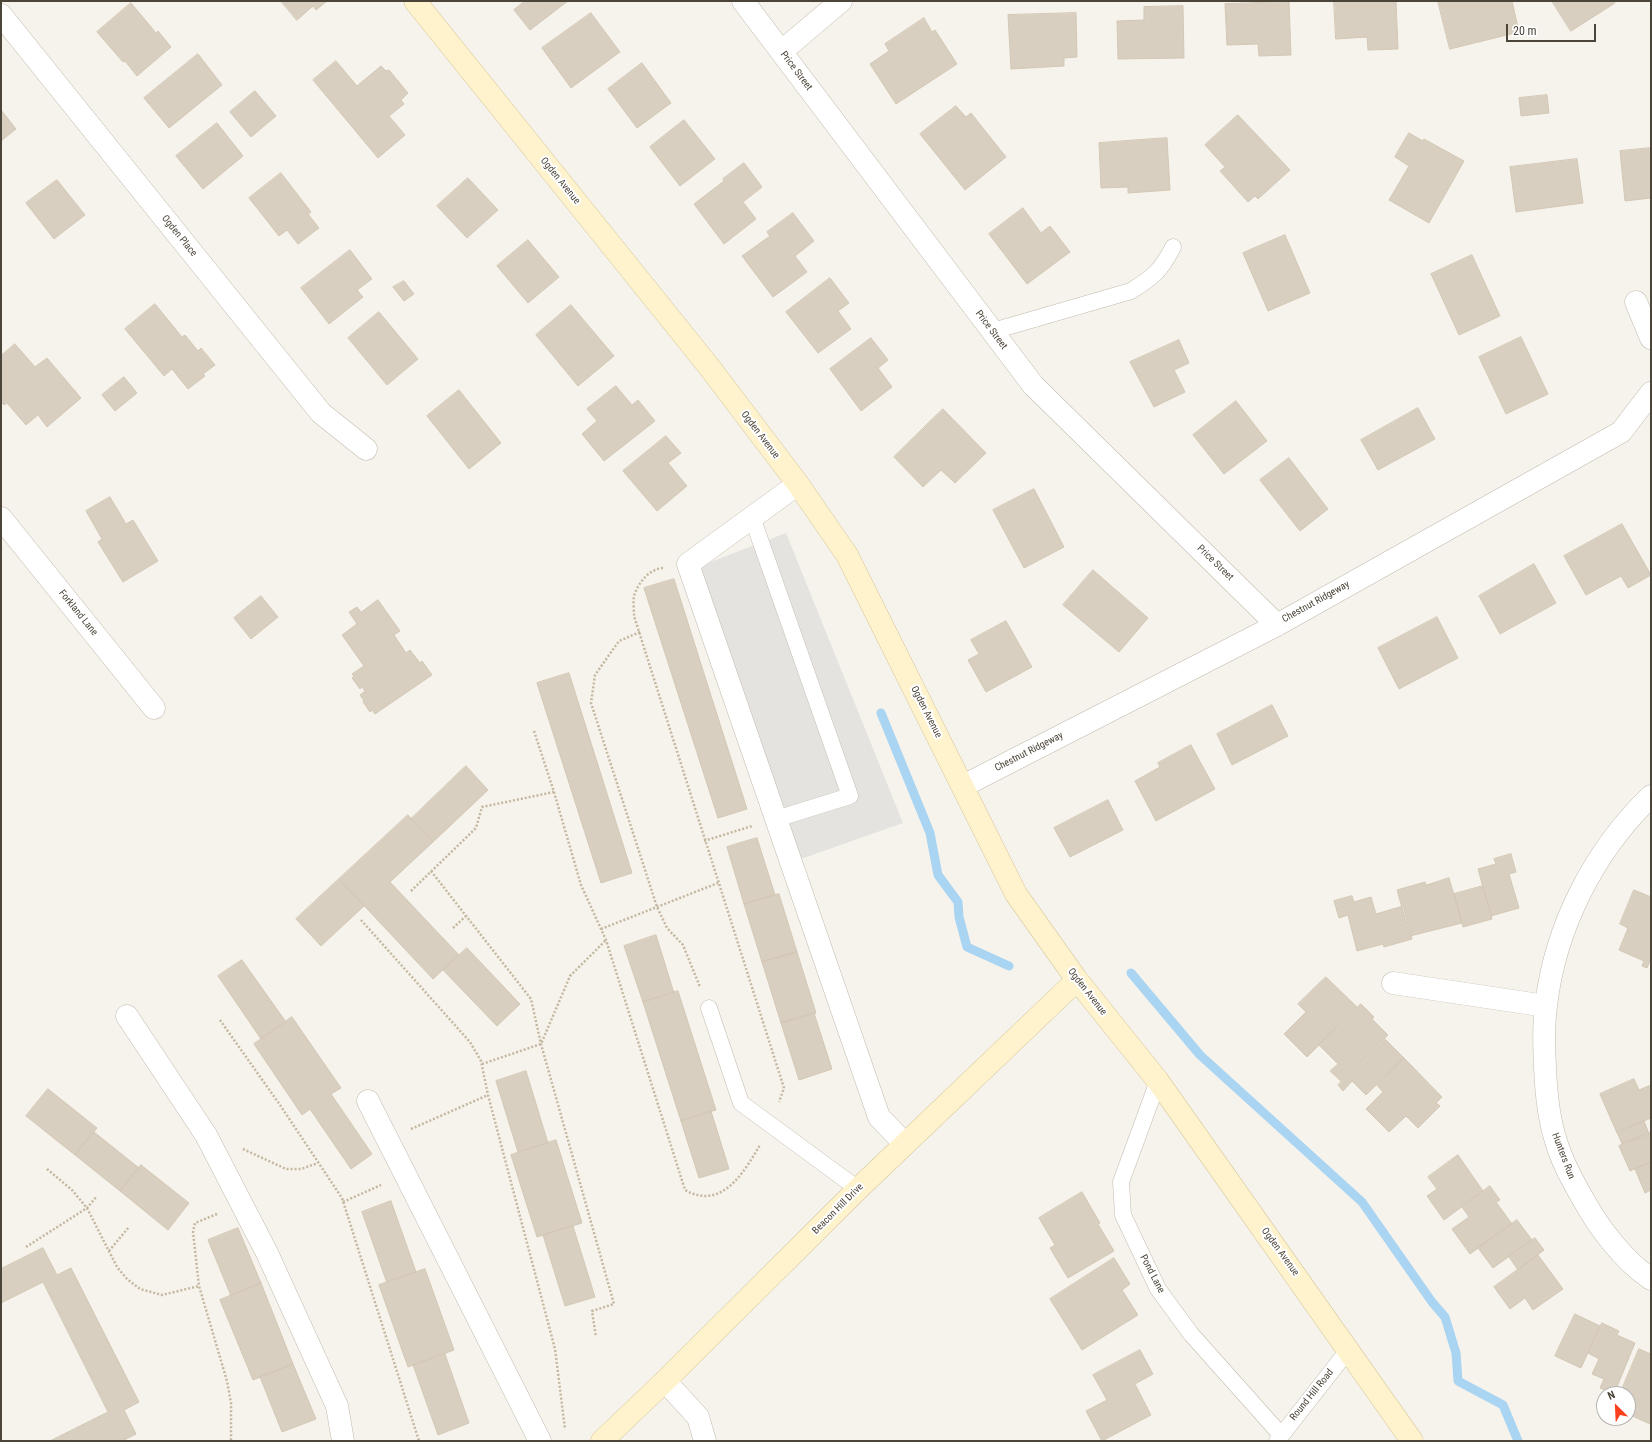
<!DOCTYPE html>
<style>
body{margin:0}
#map{position:relative;width:1652px;height:1442px;overflow:hidden;background:#f6f3ec;font-family:"Roboto Condensed",sans-serif}
canvas{display:block}
.frame{position:absolute;inset:0;border:2px solid #4b4439;pointer-events:none}
.north{position:absolute;left:1596px;top:1386px;width:40px;height:40px;box-sizing:border-box;background:#fff;border:1px solid #b7b4b0;border-radius:50%;rotate:336deg;font-size:11px;font-weight:700;line-height:16px;text-align:center;color:#4b4439}
.north::after{content:'';display:block;margin:auto;width:14px;height:18px;background:#fc3f1d;clip-path:polygon(50% 0,100% 100%,50% 72%,0 100%)}
.scale{position:absolute;left:1506px;top:24px;width:90px;height:18px;box-sizing:border-box;border:2px solid #4b4439;border-top:0;padding-left:5px;font-size:12px;line-height:14px;white-space:nowrap;color:#4b4439;-webkit-text-stroke:3px #fff;paint-order:stroke}
</style>
<div id="map">
<canvas width="1652" height="1442"></canvas>
<div class="frame"></div>
<div class="north">N</div>
<div class="scale">20 m</div>
</div>
<script>
const ctx = document.querySelector('canvas').getContext('2d');
ctx.lineJoin = 'round';
function paint(path, color) { ctx.fillStyle = color; ctx.fill(path, 'evenodd'); }
function strokePath(path, color, width, dash) { ctx.strokeStyle = color; ctx.lineWidth = width; ctx.lineCap = dash ? 'butt' : 'round'; ctx.setLineDash(dash || []); ctx.stroke(path); }
function label(font, color, halo, rows, align = 'center') {
  ctx.font = font + ' "Roboto Condensed",sans-serif'; ctx.lineWidth = 4; ctx.setLineDash([]); ctx.textBaseline = 'middle'; ctx.strokeStyle = halo; ctx.fillStyle = color; for (const [text, x, y, turn = 0] of rows) {
    ctx.save(); ctx.translate(x, y); ctx.rotate((+turn || 0) * Math.PI / 180); ctx.textAlign = isNaN(turn) ? turn : align; if (halo) ctx.strokeText(text, 0, 0); ctx.fillText(text, 0, 0); ctx.restore();
  }
}
paint(new Path2D(`
 M786 533 903 823 798 860 700 566Z`), '#e5e3e0');
strokePath(new Path2D(`
 M881 713 930 833 938 875 958 902 959 917 967 947 1009 966
 M1131 973 1200 1055 1362 1202 1432 1302 1445 1317 1456 1353 1458 1381 1503 1405 1518 1441`), '#a9d4f2', 9);
const building = new Path2D(`
 M281 1H327L316 10 313 6 297 20Z
 M525 1H568L530 30 514 10Z
 M1334 1H1396L1398 49 1368 50 1367 37 1336 39Z
 M1438 1H1512L1519 32 1450 49Z
 M1552 1H1614L1615 3 1571 31Z
 M1289 2 1291 55 1259 56 1258 44 1227 45 1225 4Z
 M131 3 156 33 158 31 171 47 137 76 125 61 123 62 97 32Z
 M1183 6 1184 58 1118 59 1117 21 1144 20V7Z
 M591 13 620 52 571 88 542 48Z
 M1076 13 1077 57 1064 58V66L1011 69 1008 15Z
 M924 18 932 32 935 30 957 64 896 104 870 64 889 51 885 44Z
 M198 54 222 85 169 128 144 98Z
 M336 61 357 86 381 66 386 71 389 70 408 93 401 100 404 104 389 116 405 135 378 158 313 80Z
 M642 63 671 103 637 128 608 89Z
 M255 91 276 116 251 137 230 112Z
 M1547 95 1549 113 1521 116 1519 98Z
 M956 106 966 117 971 113 1006 157 965 190 920 134Z
 M1 110 16 129 1 141Z
 M1238 115 1290 170 1258 199 1255 196 1248 202 1220 171 1225 167 1205 145Z
 M684 120 715 159 680 186 650 147Z
 M217 123 243 156 203 189 176 156Z
 M1409 133 1423 141 1424 139 1464 161 1429 223 1389 200 1409 166 1395 157Z
 M1167 138 1170 190 1128 193V187L1101 188 1099 143Z
 M1651 148V198L1625 201 1620 151Z
 M1577 159 1583 203 1516 212 1510 167Z
 M744 163 762 187 743 202 756 219 724 244 694 204 724 181 723 179Z
 M281 173 311 212 308 214 319 228 298 244 287 230 279 236 249 198Z
 M468 178 498 210 467 238 437 206Z
 M57 180 85 215 54 239 26 203Z
 M1023 208 1041 233 1050 226 1070 252 1027 284 989 234Z
 M793 213 814 241 795 256 807 272 773 297 742 256 770 236 767 232Z
 M1285 235 1310 293 1268 311 1243 253Z
 M528 240 559 277 528 303 497 266Z
 M350 250 372 279 357 290 363 297 329 324 301 288Z
 M1472 255 1500 316 1459 335 1431 274Z
 M830 278 849 303 838 311 851 329 818 353 786 312Z
 M404 281 414 294 404 301 393 287Z
 M155 304 182 337 185 335 198 351 201 348 215 365 203 374 205 376 188 389 172 369 164 376 125 329Z
 M571 305 614 356 578 386 536 335Z
 M379 312 418 359 387 385 348 338Z
 M1521 337 1548 394 1506 414 1479 357Z
 M871 338 888 360 878 368 892 387 861 411 830 369Z
 M1179 340 1189 363 1174 370 1185 392 1154 407 1130 362Z
 M15 344 35 367 47 358 81 398 47 427 38 415 26 425 7 403 4 405 1 402V356Z
 M124 377 137 393 115 411 102 395Z
 M616 386 632 405 638 400 655 421 604 461 582 434 597 421 587 409Z
 M459 390 501 443 469 469 427 416Z
 M1236 401 1267 441 1224 474 1193 435Z
 M1418 408 1435 439 1378 470 1361 440Z
 M943 409 986 453 955 483 941 470 923 487 894 457Z
 M666 436 681 453 668 463 687 486 657 511 623 471Z
 M1289 458 1328 509 1300 531 1260 480Z
 M1034 489 1064 547 1024 568 993 510Z
 M110 497 126 524 133 520 158 561 123 582 98 542 102 539 86 511Z
 M1622 524 1651 575 1628 588 1621 576 1586 595 1564 556Z
 M1534 564 1556 603 1500 634 1479 596Z
 M1093 570 1148 618 1119 652 1063 605Z
 M674 579 747 809 718 818 644 588Z
 M261 596 278 617 251 639 234 618Z
 M378 600 400 631 394 635 406 653 410 650 420 663 422 661 432 675 375 714 372 710 370 712 363 702 364 701 360 695 365 691 362 687 360 689 352 678 354 676 352 674 364 666 342 635 357 624 349 612 357 607 361 612Z
 M1437 617 1458 658 1399 689 1378 648Z
 M1006 621 1032 667 986 692 968 660 979 654 971 640Z
 M569 673 632 873 601 883 537 683Z
 M1272 705 1288 736 1232 765 1217 734Z
 M1191 745 1215 789 1156 821 1135 781 1160 767 1158 763Z
 M466 766 488 790 433 842 411 819Z
 M1108 800 1123 830 1070 857 1054 828Z
 M408 815 433 842 390 882 459 955 433 979 339 879Z
 M757 838 775 895 744 904 727 847Z
 M1511 854 1516 872 1509 874 1519 908 1491 916 1478 869 1496 864 1494 859Z
 M1449 878 1462 923 1410 936 1397 890 1425 882 1426 885Z
 M339 879 364 906 321 946 296 919Z
 M1483 886 1492 919 1463 927 1454 894Z
 M1634 890 1651 897V959L1647 968 1642 966 1644 961 1619 950 1628 928 1620 924Z
 M779 894 797 952 762 962 744 904Z
 M1352 896 1354 902 1371 897 1376 914 1403 906 1412 939 1384 947 1383 944 1357 951 1348 915 1339 918 1334 901Z
 M656 935 674 993 643 1002 624 946Z
 M467 948 520 1004 497 1026 443 970Z
 M797 952 816 1013 781 1023 762 962Z
 M242 960 286 1022 261 1039 218 976Z
 M1326 977 1357 1007 1307 1057 1284 1034 1306 1012 1298 1004Z
 M678 991 716 1110 681 1121 643 1002Z
 M1361 1004 1374 1017 1372 1019 1388 1035 1341 1081 1330 1071 1338 1064 1319 1045Z
 M814 1013 832 1069 799 1080 781 1023Z
 M292 1017 341 1088 331 1094 372 1154 351 1169 310 1109 302 1115 254 1044Z
 M1385 1039 1404 1058 1366 1095 1352 1081 1343 1091 1338 1085Z
 M1404 1058 1442 1097 1436 1103 1440 1106 1418 1128 1406 1116 1389 1132 1366 1109 1383 1092 1377 1085Z
 M526 1071 548 1143 518 1152 496 1081Z
 M1634 1079 1639 1090 1651 1085V1118L1617 1133 1600 1094Z
 M48 1089 97 1128 75 1155 26 1116Z
 M711 1111 729 1169 699 1178 681 1121Z
 M1644 1121 1649 1134 1622 1144 1617 1132Z
 M94 1132 139 1168 120 1191 75 1155Z
 M1651 1132V1162L1630 1171 1619 1146Z
 M556 1140 582 1223 537 1237 511 1155Z
 M1458 1155 1483 1191 1444 1220 1427 1196 1437 1189 1428 1177Z
 M1651 1162V1190L1645 1193 1635 1169Z
 M141 1165 189 1203 168 1230 120 1191Z
 M1490 1186 1500 1200 1496 1202 1512 1224 1470 1254 1452 1229 1469 1217 1462 1207Z
 M1082 1192 1100 1223 1098 1224 1114 1251 1068 1278 1050 1248 1055 1245 1039 1218Z
 M391 1201 416 1272 387 1283 362 1212Z
 M1517 1220 1532 1240 1493 1268 1478 1248Z
 M573 1226 595 1297 565 1306 543 1235Z
 M238 1228 261 1283 231 1296 208 1240Z
 M1535 1238 1544 1250 1518 1270 1509 1257Z
 M43 1248 57 1275 71 1268 139 1402 124 1410 136 1434 122 1441H50L108 1412 43 1282 1 1303V1269Z
 M1538 1255 1563 1289 1533 1310 1525 1298 1510 1309 1494 1287Z
 M1114 1258 1130 1284 1122 1290 1138 1315 1082 1350 1050 1299Z
 M425 1269 454 1350 408 1367 379 1285Z
 M261 1283 293 1364 253 1380 220 1300Z
 M1575 1314 1600 1326 1581 1368 1555 1356Z
 M1602 1323 1619 1331 1617 1335 1635 1343 1614 1394 1600 1388 1604 1379 1592 1374 1599 1359 1588 1353Z
 M1639 1349 1651 1354V1421L1650 1424 1628 1414V1394H1620Z
 M1140 1350 1153 1374 1135 1384 1151 1415 1102 1441 1086 1411 1107 1400 1093 1375Z
 M445 1354 469 1423 438 1435 413 1365Z
 M293 1364 316 1419 282 1432 260 1377Z`);
paint(building, '#d8cfc1');
strokePath(building, '#d3c7b4', 1);
const lane = new Path2D(`
 M993 331 1131 291C1153 277 1161 271 1173 247
 M752 517 850 796 776 819
 M709 1008 741 1103 858 1189
 M1158 1081 1121 1182 1123 1215 1158 1289 1191 1334 1281 1435
 M1277 1441 1349 1349`);
const street = new Path2D(`
 M743 1 1033 385 1277 625
 M1 15 321 413 366 449
 M782 51 841 1
 M1636 302 1651 338
 M798 484 688 564 879 1117 905 1144
 M1 518 154 708
 M963 786 1277 625 1621 432 1651 393
 M1651 796C1594 851 1555 927 1546 1006 1543 1026 1544 1047 1545 1067 1546 1092 1548 1117 1556 1141 1562 1162 1572 1180 1583 1199 1599 1228 1623 1260 1651 1279
 M1393 983 1546 1006
 M127 1016 206 1135 267 1253 337 1406 343 1441
 M368 1101 540 1441
 M665 1381 698 1417 705 1441`);
const secondary = new Path2D(`
 M415 1 710 368 798 484 847 555 1016 894 1077 980 1158 1081 1412 1441
 M602 1441 665 1381 858 1189 1077 980`);
strokePath(lane, '#c2bbae', 17);
strokePath(street, '#c2bbae', 23);
strokePath(secondary, '#d6c79b', 23);
strokePath(new Path2D(`
 M663 568C649 569 638 583 634 596 633 602 634 610 634 616L784 1088 779 1102
 M640 632 619 641 595 675 591 703 657 907 667 928 683 945 700 987
 M534 731 554 792 581 885 606 940 685 1190C722 1211 744 1172 760 1145
 M704 841 752 826
 M431 871 531 999 541 1044 614 1304 592 1311 596 1337
 M411 891 476 828 482 807 554 792
 M361 920 470 1042 481 1061 488 1095 555 1349 565 1429
 M453 928 466 916
 M601 929 718 883
 M220 1020 280 1105 342 1198 419 1441
 M482 1064 541 1044 570 976 606 940
 M411 1129 488 1095
 M243 1149 286 1169H301L318 1163
 M47 1169 72 1190 87 1208 117 1267 127 1279 140 1289 162 1295 199 1286
 M343 1202 381 1185
 M217 1214 195 1223 193 1232 199 1286 227 1381 231 1403V1441
 M26 1247 87 1208 97 1196
 M109 1251 129 1227`), '#c4b79f', 2.5, [2, 2]);
strokePath(lane, '#fff', 16);
strokePath(street, '#fff', 22);
strokePath(secondary, '#fff3cd', 22);
label('10px', '#4b4439', '#fff', [
 ["Price Street",796,71,53],
 ["Ogden Avenue",560,181,51],
 ["Ogden Place",179,236,51],
 ["Price Street",991,330,53],
 ["Ogden Avenue",760,435,53],
 ["Price Street",1215,563,44],
 ["Chestnut Ridgeway",1316,602,-29],
 ["Forkland Lane",78,613,51],
 ["Ogden Avenue",926,712,63],
 ["Chestnut Ridgeway",1029,752,-27],
 ["Ogden Avenue",1087,992,52],
 ["Hunters Run",1563,1156,69],
 ["Beacon Hill Drive",838,1209,-45],
 ["Ogden Avenue",1280,1252,54],
 ["Pond Lane",1152,1274,62],
 ["Round Hill Road",1312,1395,-51]
]);
</script>
